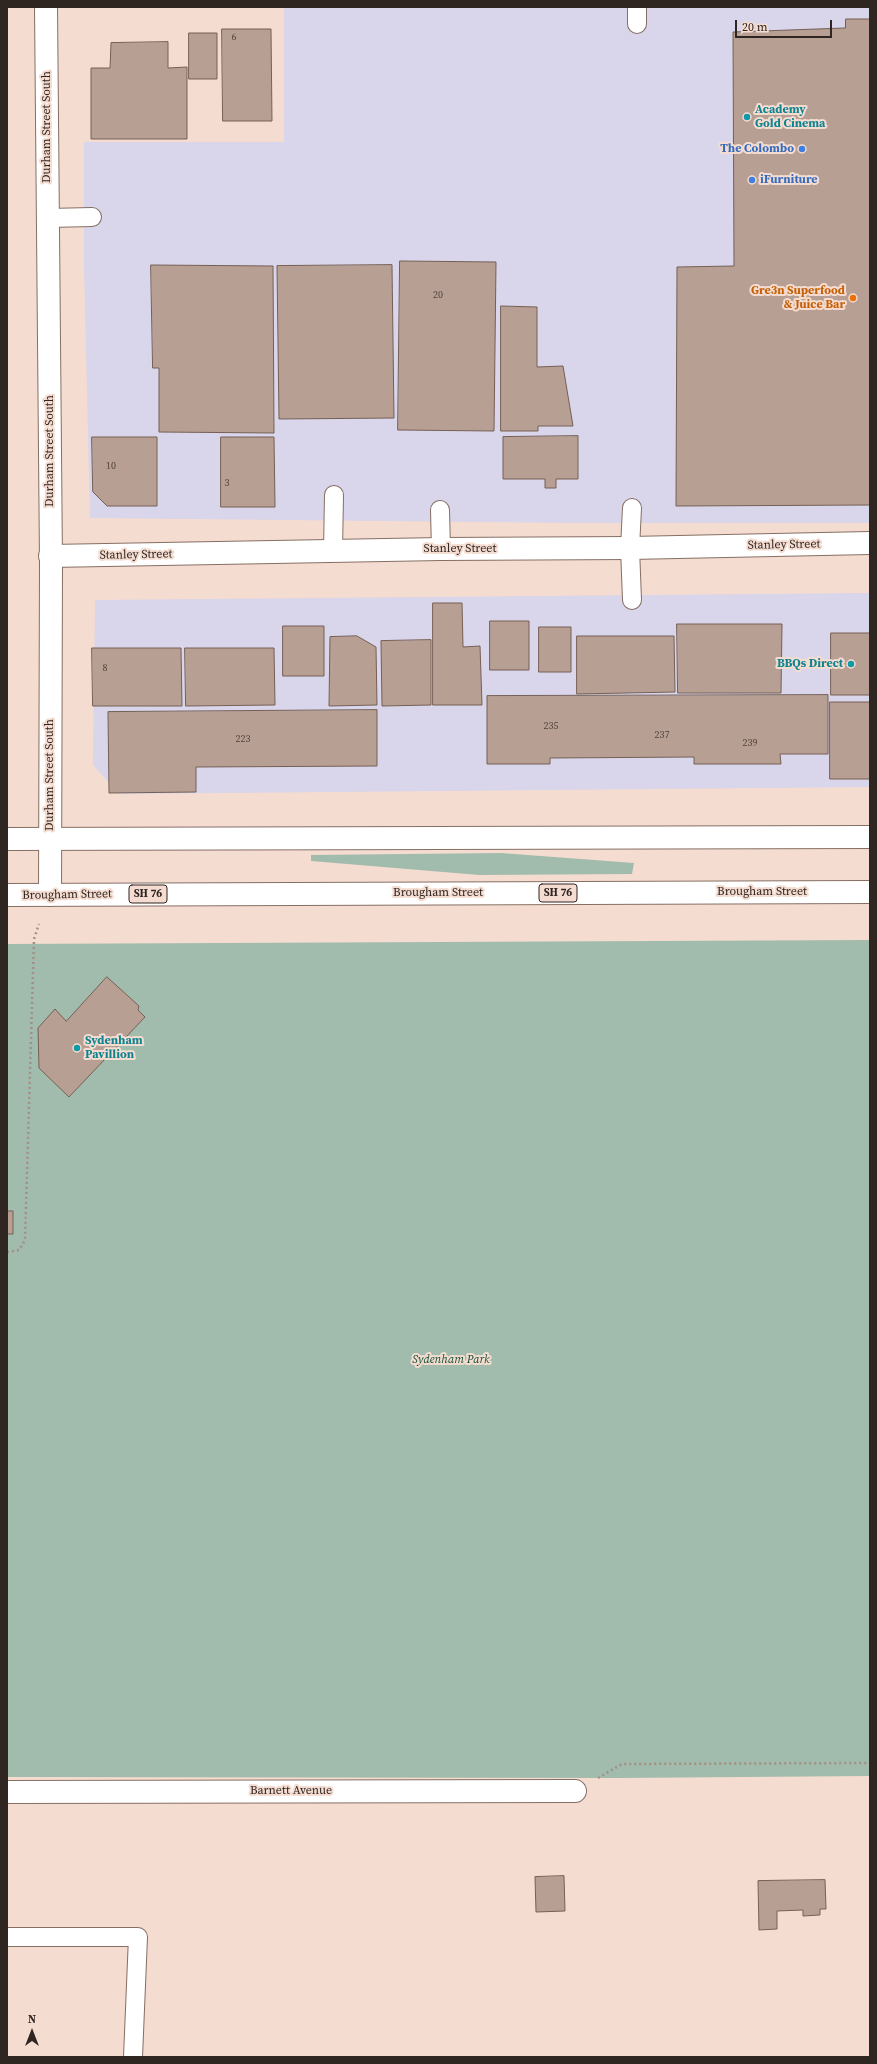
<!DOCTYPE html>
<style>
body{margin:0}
#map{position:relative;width:877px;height:2064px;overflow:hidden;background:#f5dcd0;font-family:"Source Serif 4",serif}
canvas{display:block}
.frame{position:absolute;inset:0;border:8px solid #2f2521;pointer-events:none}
.north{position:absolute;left:12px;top:2012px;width:40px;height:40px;-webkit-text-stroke:3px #f5dcd0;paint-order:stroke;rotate:0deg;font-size:11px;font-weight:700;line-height:16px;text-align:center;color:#2f2521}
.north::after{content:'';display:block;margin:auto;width:14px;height:18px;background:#2f2521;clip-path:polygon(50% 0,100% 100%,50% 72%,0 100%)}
.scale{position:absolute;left:735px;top:20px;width:97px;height:18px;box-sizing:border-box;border:2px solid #2f2521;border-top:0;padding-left:5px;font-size:12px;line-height:14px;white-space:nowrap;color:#2f2521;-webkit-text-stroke:3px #f5dcd0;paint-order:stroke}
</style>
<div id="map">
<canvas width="877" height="2064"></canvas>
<div class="frame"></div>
<div class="north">N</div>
<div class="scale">20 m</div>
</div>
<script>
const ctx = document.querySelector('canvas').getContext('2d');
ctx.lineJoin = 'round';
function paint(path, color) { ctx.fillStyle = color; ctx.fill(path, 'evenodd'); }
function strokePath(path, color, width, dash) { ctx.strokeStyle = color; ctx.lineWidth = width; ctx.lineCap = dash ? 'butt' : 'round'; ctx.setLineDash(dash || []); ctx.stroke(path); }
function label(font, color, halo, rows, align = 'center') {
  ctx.font = font + ' "Source Serif 4",serif'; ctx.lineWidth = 4; ctx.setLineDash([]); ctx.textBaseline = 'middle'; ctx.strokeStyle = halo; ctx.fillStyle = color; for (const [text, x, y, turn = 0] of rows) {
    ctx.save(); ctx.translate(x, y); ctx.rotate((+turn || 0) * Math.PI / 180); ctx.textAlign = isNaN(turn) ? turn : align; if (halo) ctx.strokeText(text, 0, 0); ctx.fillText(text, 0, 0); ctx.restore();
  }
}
paint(new Path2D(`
 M284 7H870V523H577L90 518 84 267V142H284Z
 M870 593V787L119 794 93 765 95 600Z`), '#d9d5ea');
paint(new Path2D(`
 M501 853 634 863 632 874 479 875 311 861V855Z
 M870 940V1776L619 1778 7 1777V944Z`), '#a1bcac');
const building = new Path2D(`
 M846 19H870V505L676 506 677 267 734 266 733 32 845 28Z
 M222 29H271L272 121H223Z
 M189 33H217V79H189Z
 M168 42V68L187 67V139H91V68H110L111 43Z
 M400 261 496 262 494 431 398 430Z
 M151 265 273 266 274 433 159 432V368H153Z
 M392 265 394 418 279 419 277 266Z
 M501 306 537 307V367L563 366 573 426H538V431H501Z
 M578 436V479H556V488H545V479H503V437Z
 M92 437H157V506H107L93 492Z
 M221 437H274L275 507H221Z
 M433 603H462L463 647 480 646 482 705H433Z
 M490 621H529V670H490Z
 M677 624H782L781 693H678Z
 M283 626H324V676H283Z
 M539 627H571V672H539Z
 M831 633H870V695H831Z
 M357 636 376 647 377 705 329 706 330 637Z
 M577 636H674L675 692 577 694Z
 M431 640V705L382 706 381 641Z
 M92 648H181L182 706H93Z
 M185 648H274L275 705 186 706Z
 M828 695V754H780L781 764H694V757L550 758V764H487V696Z
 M830 702H870V779H830Z
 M377 710V766L196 767V792L109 793 108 712Z
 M107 977 139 1006 138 1010 145 1017 69 1097 39 1068 38 1028 55 1009 66 1021Z
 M7 1211H13V1234H7Z
 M564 1876 565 1911 536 1912 535 1877Z
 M825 1880 826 1909H820V1915L803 1916V1910L777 1911V1929L759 1930 758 1881Z`);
paint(building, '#b79f94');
strokePath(building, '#756055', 1);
const lane = new Path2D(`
 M637 7V24
 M48 218 92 217
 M632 508 630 548 632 600
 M440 510 441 549
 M333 551 334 495
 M7 1937H138L133 2057`);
const street = new Path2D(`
 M50 556 441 549 630 548 870 543
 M7 1792 575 1791`);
const secondary = new Path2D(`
 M46 7 51 563 50 895`);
const highway = new Path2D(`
 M7 839 870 837
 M7 895 870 892`);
strokePath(lane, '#856f64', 20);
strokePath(street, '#856f64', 24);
strokePath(secondary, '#856f64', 24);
strokePath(highway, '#856f64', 24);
strokePath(new Path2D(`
 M7 1252 19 1250 25 1240 34 939 39 924
 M598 1778 622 1764 870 1763`), '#a28f86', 2.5, [2, 3]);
strokePath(lane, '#fff', 18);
strokePath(street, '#fff', 22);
strokePath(secondary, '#fff', 22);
strokePath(highway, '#fff', 22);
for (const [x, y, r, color] of [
 [747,117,4,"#0f9aa8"],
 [802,149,4,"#3f7fe0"],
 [752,180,4,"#3f7fe0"],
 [853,298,4,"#e8710a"],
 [851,664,4,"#0f9aa8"],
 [77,1048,4,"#0f9aa8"]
]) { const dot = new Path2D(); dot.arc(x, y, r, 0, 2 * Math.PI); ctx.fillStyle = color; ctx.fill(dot); strokePath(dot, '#f5dcd0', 1.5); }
label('10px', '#51443e', null, [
 ["6",234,37],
 ["20",438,295],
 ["10",111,466],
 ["3",227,483],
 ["8",105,668],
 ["235",551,726],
 ["237",662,735],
 ["223",243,739],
 ["239",750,743]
]);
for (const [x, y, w] of [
 [558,893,38],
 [148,894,38]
]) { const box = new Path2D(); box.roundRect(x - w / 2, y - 9, w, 18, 3); ctx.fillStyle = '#f5dcd0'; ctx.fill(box); strokePath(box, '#2f2521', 1); }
label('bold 11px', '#2f2521', null, [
 ["SH 76",558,893],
 ["SH 76",148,894]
]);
label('bold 12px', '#0d838f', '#f5dcd0', [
 ["Academy",755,110],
 ["Gold Cinema",755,124],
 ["BBQs Direct",843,664,"right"],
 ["Sydenham",85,1041],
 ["Pavillion",85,1055]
], 'left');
label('12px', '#2f2521', '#f5dcd0', [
 ["Durham Street South",47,127,-90],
 ["Durham Street South",50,451,-90],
 ["Stanley Street",784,545,-1],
 ["Stanley Street",460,549],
 ["Stanley Street",136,555,-1],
 ["Durham Street South",50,775,-90],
 ["Brougham Street",762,892],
 ["Brougham Street",438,893],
 ["Brougham Street",67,895,-1],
 ["Barnett Avenue",291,1791]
]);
label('bold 12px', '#366cbe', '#f5dcd0', [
 ["The Colombo",794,149],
 ["iFurniture",760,180,"left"]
], 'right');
label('bold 12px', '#c56008', '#f5dcd0', [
 ["Gre3n Superfood",845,291],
 ["& Juice Bar",845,305]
], 'right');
label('italic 12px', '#105034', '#f5dcd0', [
 ["Sydenham Park",451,1360]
]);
</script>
